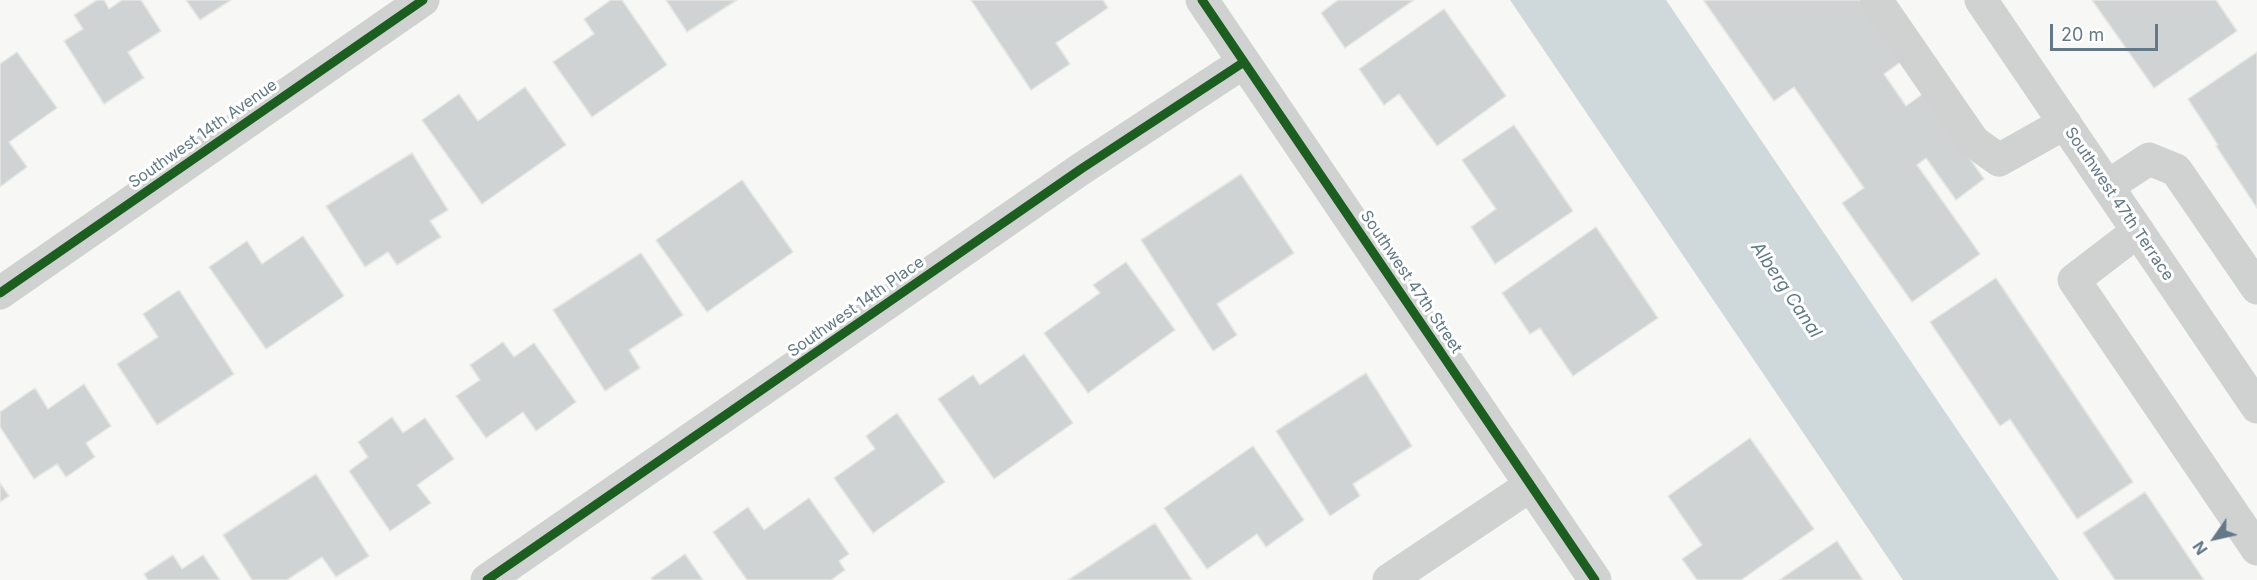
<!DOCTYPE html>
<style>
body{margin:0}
#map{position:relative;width:2257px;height:580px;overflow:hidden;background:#f7f7f5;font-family:Inter,sans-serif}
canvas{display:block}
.north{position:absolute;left:2185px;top:508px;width:60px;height:60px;-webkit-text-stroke:4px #fff;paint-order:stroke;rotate:236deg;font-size:16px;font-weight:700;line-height:24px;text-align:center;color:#637988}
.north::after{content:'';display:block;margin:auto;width:21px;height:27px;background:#637988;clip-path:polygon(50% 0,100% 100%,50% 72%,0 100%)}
.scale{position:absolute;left:2050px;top:24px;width:108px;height:27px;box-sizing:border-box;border:3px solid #637988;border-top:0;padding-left:8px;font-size:18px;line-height:21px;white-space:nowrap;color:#637988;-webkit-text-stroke:4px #fff;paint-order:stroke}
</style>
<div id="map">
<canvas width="2257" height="580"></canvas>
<div class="north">N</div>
<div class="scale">20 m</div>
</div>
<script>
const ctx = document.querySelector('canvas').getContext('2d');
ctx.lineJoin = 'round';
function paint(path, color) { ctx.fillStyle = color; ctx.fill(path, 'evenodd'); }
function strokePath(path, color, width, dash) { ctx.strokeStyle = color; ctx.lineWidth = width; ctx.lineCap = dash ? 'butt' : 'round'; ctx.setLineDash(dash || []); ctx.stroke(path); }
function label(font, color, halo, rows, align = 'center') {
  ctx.font = font + ' Inter,sans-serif'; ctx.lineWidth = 6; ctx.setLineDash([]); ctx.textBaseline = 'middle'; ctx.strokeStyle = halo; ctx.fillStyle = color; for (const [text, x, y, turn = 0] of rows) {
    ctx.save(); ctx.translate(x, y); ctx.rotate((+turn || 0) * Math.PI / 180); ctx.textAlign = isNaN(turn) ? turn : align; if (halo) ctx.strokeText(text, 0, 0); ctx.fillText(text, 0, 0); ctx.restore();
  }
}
paint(new Path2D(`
 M1510 0H1666L2059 580H1903Z`), '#cfd8da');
const building = new Path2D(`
 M97 0H104L109 9 122 0H141L161 31 128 52 144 78 104 104 64 41 83 29 74 15Z
 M186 0H231L200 20Z
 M611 0H622L667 65 592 117 553 62 594 34 584 19Z
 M666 0H737L687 32Z
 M971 0H1103L1108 8 1056 43 1070 64 1031 90Z
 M1338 0H1414L1345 48 1321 13Z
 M1706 0H1859L1902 61 1884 74 1906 106 1924 93 1984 179 1956 200 1926 158 1917 165 1980 254 1912 302 1842 203 1864 188 1794 87 1774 101 1704 1Z
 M2092 0H2216L2237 31 2154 88Z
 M1444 9 1506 96 1437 146 1399 94 1384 105 1359 69Z
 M17 52 57 108 9 142 27 167 0 187V64Z
 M2257 52V208L2216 146 2218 145 2188 99Z
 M525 87 566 145 482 204 422 120 459 94 478 121Z
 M1514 125 1573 211 1495 264 1471 227 1496 209 1462 160Z
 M412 153 448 210 430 221 441 237 397 265 388 252 365 267 326 206Z
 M1241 174 1294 253 1217 304 1237 335 1213 351 1141 240Z
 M742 180 793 252 707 312 656 240Z
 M1596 227 1658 318 1573 376 1540 328 1530 334 1502 293Z
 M303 236 344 296 266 349 209 267 247 241 262 264Z
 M641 253 683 315 629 350 640 368 605 391 553 310Z
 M1126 262 1175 330 1088 393 1044 333 1100 293 1093 285Z
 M1996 278 2133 482 2077 519 2010 419 2000 426 1930 322Z
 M179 290 234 374 157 425 117 364 158 337 143 314Z
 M503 342 514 357 534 343 576 402 536 431 523 412 486 438 456 396 480 380 470 365Z
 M1024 354 1073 423 994 479 938 399 973 375 980 385Z
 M1366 373 1412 446 1353 484 1360 496 1330 516 1276 431Z
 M84 384 111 426 86 443 95 457 66 477 57 464 34 479 0 427V412L35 388 48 409Z
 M897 413 945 482 873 533 834 478 875 449 866 436Z
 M392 417 403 433 425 418 454 459 417 485 431 503 390 531 349 471 368 457 358 442Z
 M1750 438 1814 529 1741 580H1697L1682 559 1702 545 1668 496Z
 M1253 446 1304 520 1266 547 1257 534 1207 569 1164 508Z
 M316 474 369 556 336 577 322 557 287 580H252L223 535Z
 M0 483 9 496 0 502Z
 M2145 492 2204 580H2115L2083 533Z
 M809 498 849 554 839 561 845 570 831 580H747L713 532 748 507 764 530Z
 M1155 523 1192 580H1068Z
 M1837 541 1863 580H1779Z
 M685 554 703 580H653L651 578Z
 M173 555 182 569 203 555 220 580H148L144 574Z`);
paint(building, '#d0d3d3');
strokePath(building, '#e6e6e5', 1.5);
strokePath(new Path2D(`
 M1202 0 1595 580
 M1876 0 1974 142 1999 160 2065 123
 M1981 0 2257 407
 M2108 186 2149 159 2176 170 2257 288
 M2138 231 2074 280 2257 549
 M0 293 423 0
 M487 580 1081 169 1244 62
 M1389 580 1531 485`), '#d0d2d2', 33);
strokePath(new Path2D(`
 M1202 0 1595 580
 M0 293 423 0
 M487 580 1081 169 1244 62`), '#1b5e20', 9);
label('16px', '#637988', '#fff', [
 ["Southwest 14th Avenue",203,134,-35],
 ["Southwest 47th Terrace",2119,204,56],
 ["Southwest 47th Street",1411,282,56],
 ["Southwest 14th Place",856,307,-35]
]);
label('italic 18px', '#5f7b84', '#fff', [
 ["Alberg Canal",1786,290,56]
]);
</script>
